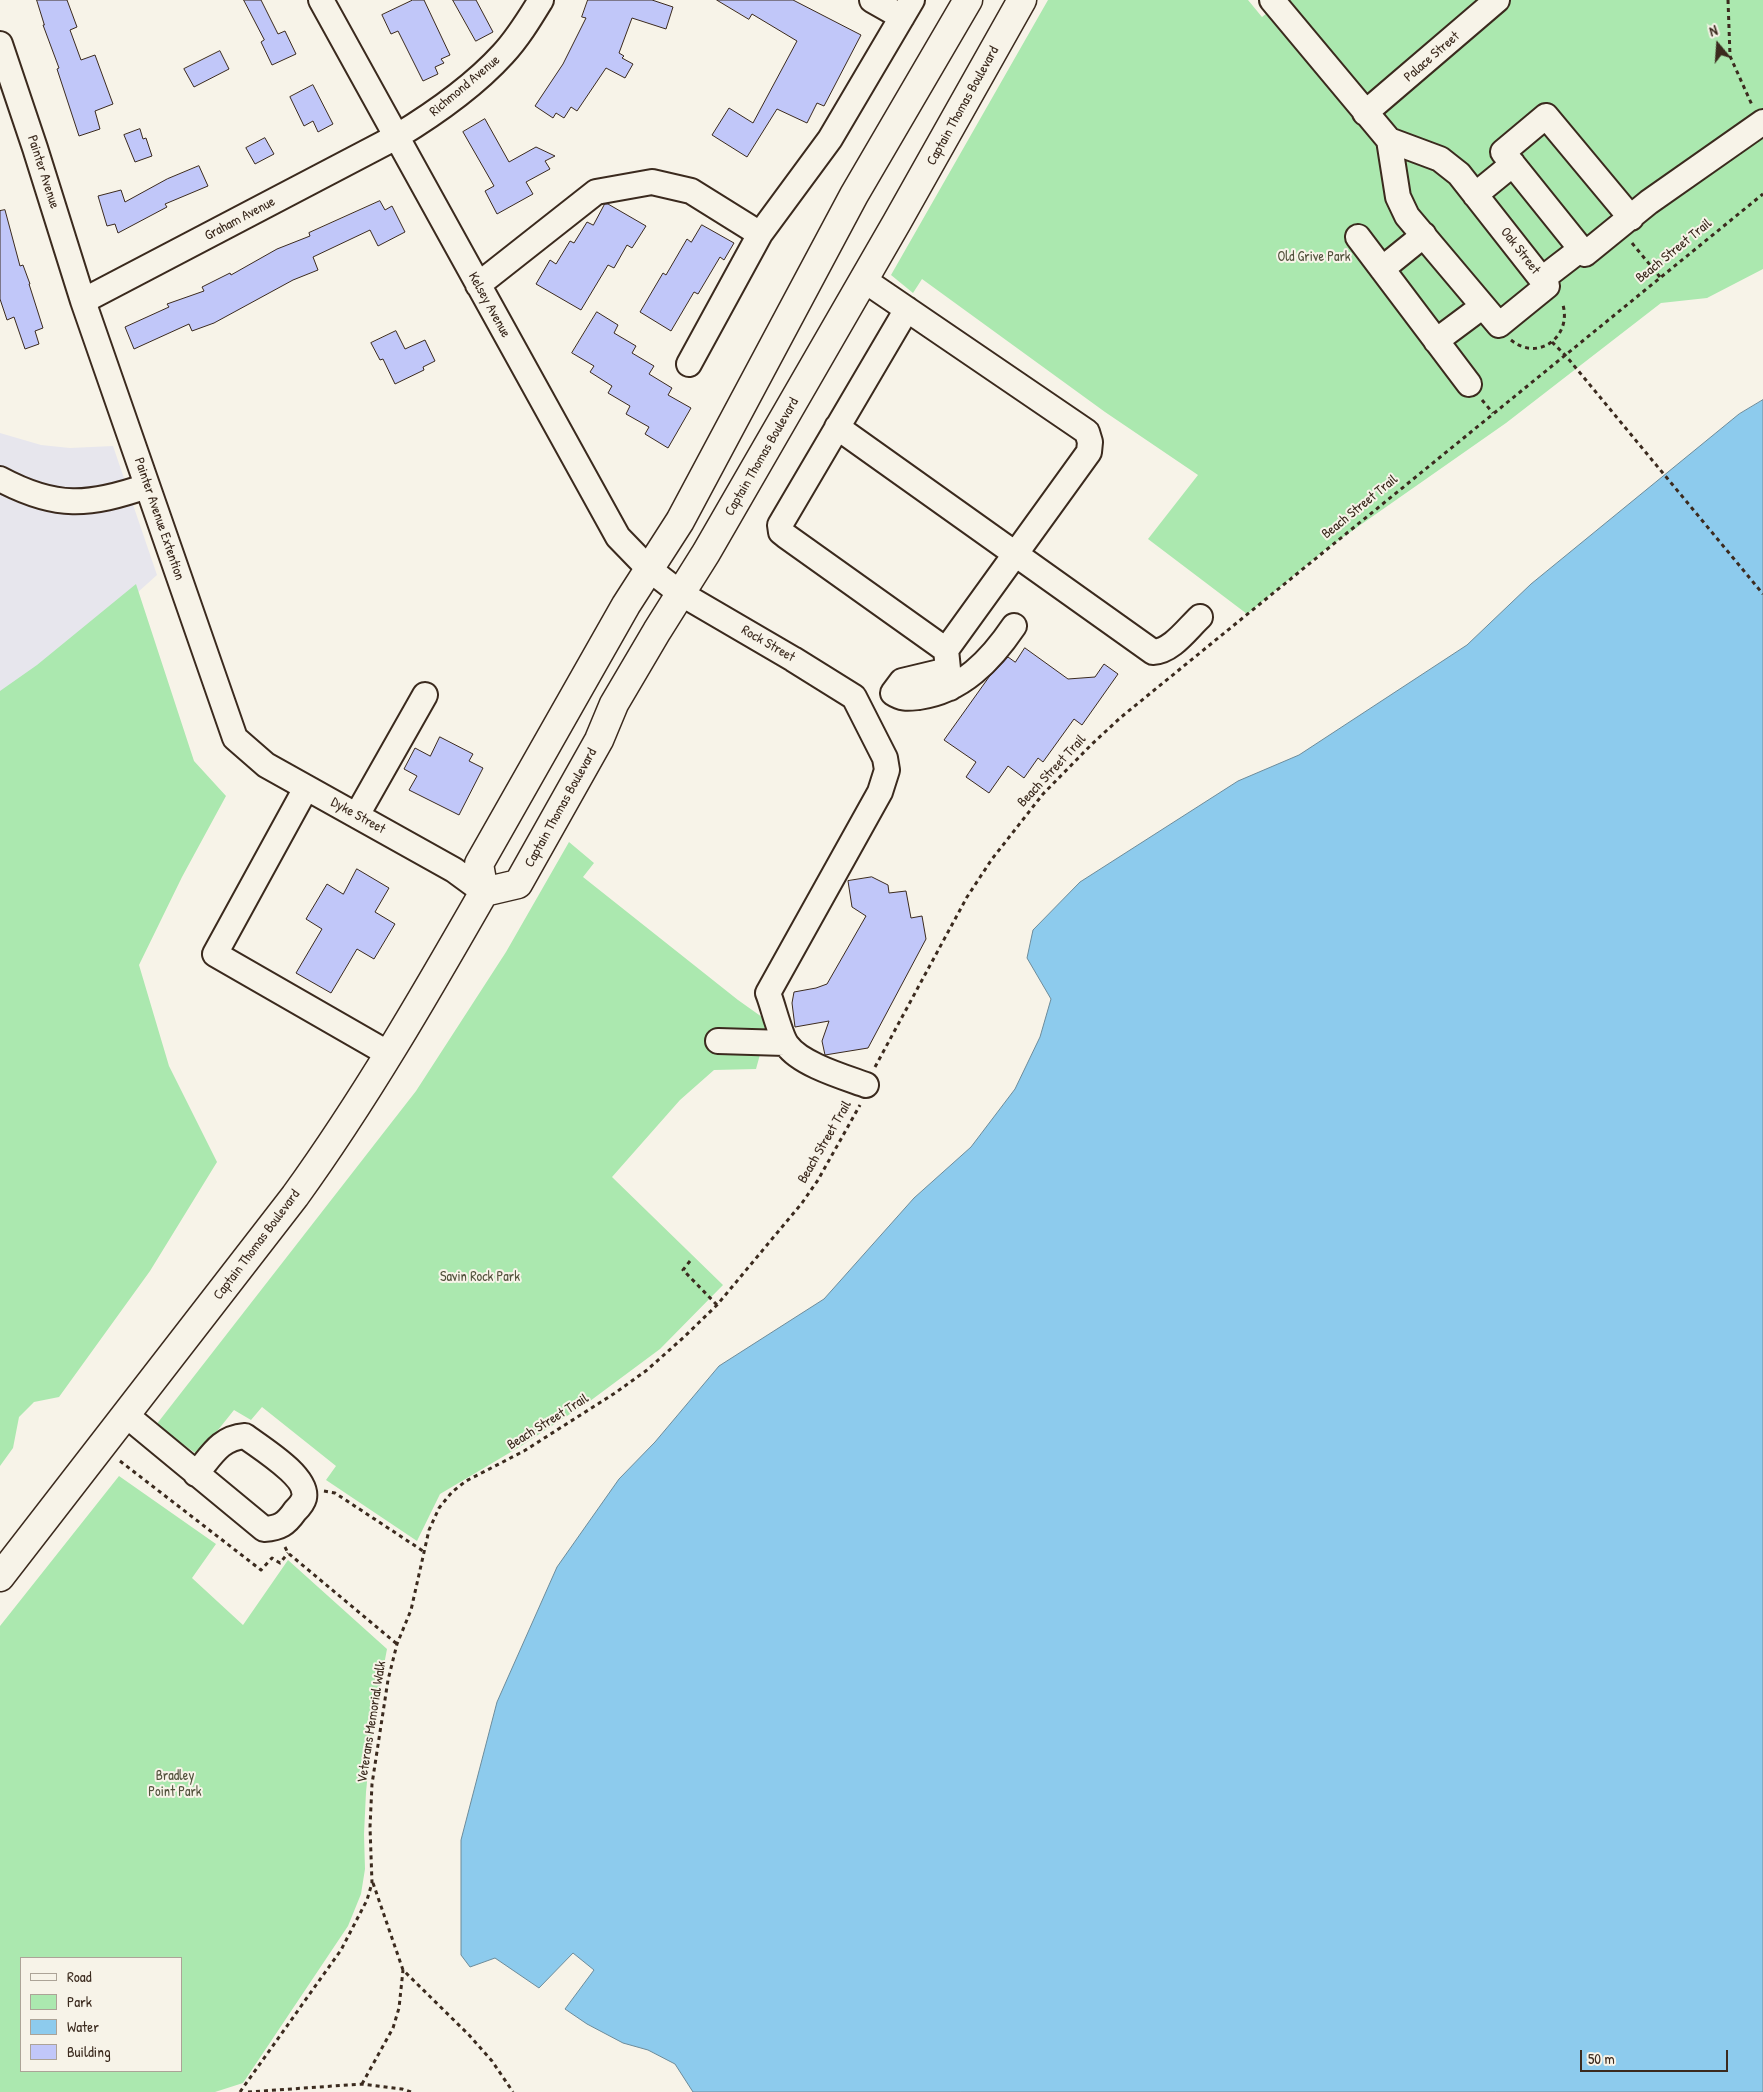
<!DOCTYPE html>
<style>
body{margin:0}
#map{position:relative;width:1763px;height:2092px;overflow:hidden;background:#f7f3e8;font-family:"Patrick Hand",sans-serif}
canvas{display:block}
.legend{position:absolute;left:20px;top:1957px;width:162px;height:115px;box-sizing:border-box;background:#f7f3e8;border:1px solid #aca397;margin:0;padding:6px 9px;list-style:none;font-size:15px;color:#3b2a1e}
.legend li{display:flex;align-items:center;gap:10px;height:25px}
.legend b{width:25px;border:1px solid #aca397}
.north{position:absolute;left:1693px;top:20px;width:50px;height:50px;-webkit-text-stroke:4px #f7f3e8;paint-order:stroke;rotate:342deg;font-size:14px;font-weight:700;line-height:20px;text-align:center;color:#3b2a1e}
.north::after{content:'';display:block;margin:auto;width:18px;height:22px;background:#3b2a1e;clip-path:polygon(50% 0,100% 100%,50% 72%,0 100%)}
.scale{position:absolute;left:1580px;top:2050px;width:148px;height:22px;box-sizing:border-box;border:2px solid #3b2a1e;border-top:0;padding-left:6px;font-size:15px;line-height:18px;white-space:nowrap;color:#3b2a1e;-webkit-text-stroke:4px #f7f3e8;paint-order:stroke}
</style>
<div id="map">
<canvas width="1763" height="2092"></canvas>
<ul class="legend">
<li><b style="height:6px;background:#f7f3e8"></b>Road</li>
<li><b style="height:14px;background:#abe8af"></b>Park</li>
<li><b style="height:14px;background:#8dcbed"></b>Water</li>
<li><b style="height:14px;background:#c1c7f9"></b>Building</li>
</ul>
<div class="north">N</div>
<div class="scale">50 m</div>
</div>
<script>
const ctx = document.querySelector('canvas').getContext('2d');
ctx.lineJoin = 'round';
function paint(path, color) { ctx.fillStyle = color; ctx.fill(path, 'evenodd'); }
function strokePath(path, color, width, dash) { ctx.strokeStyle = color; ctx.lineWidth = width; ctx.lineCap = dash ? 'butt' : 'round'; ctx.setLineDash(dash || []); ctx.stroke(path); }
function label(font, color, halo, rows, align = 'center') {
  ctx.font = font + ' "Patrick Hand",sans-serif'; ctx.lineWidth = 4; ctx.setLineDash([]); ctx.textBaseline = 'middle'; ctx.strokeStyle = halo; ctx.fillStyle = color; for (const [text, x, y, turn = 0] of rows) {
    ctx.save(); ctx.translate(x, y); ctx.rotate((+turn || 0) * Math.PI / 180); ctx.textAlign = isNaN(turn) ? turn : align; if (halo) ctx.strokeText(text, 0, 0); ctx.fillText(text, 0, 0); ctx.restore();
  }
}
paint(new Path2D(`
 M0 433 41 445 70 448 113 446 157 575 98 628 0 710Z`), '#e7e6ed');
paint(new Path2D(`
 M1048 0H1248L1262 17 1283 0H1763V269L1707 298 1661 303 1506 423 1326 549 1247 614 1148 539 1198 475 1105 412 922 279 913 293 891 275Z
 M136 584 194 761 226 796 182 877 139 965 169 1066 217 1162 150 1271 59 1397 34 1402 19 1417 13 1448 0 1466V691L37 665Z
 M569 842 594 863 583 877 738 1000 769 1022 756 1069 714 1070 680 1100 612 1177 723 1285 660 1349 590 1401 521 1446 440 1494 417 1541 326 1480 336 1466 262 1407 251 1420 234 1410 198 1455 156 1425 416 1091 506 952Z
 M119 1476 216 1544 192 1578 243 1625 288 1560 387 1649 373 1723 366 1792 364 1834 365 1869 361 1894 348 1926 243 2083 215 2092H0V1626ZM21 1958H181V2071H21Z`), '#abe8af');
const water = new Path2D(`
 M1763 400V2092H693L675 2064 648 2050 623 2043 587 2024 565 2009 594 1970 573 1953 539 1988 495 1958 470 1967 461 1955V1840L497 1702 557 1567 619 1479 655 1442 719 1366 824 1299 914 1198 971 1147 1015 1089 1040 1037 1051 999 1027 958 1033 930 1080 882 1238 781 1299 755 1467 645 1531 584 1739 414Z`);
paint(water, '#8dcbed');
strokePath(water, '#6c8b9a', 1);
const building = new Path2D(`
 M37 0H67L77 27 70 30 81 60 95 55 113 104 95 111 100 129 79 136 57 69 59 68 43 25H44Z
 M244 0H261L278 34 285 31 296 54 272 65 261 42 264 40Z
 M413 0H424L450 55 441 59 444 63 435 67 438 74 423 81 398 31 391 34 382 15Z
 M453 0H476L493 32 476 41Z
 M588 0H652L673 7 666 29 632 18 619 53 624 56 622 58 633 64 625 78 606 68 577 111 571 107 564 118 556 113 553 118 535 106 563 64 586 18 582 17Z
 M717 0H793L861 35 824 106 817 103 807 123 777 109 747 157 712 135 729 108 753 123 797 41 752 14 749 19Z
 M220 51 229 69 194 87 184 69Z
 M313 85 333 124 318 132 313 121 304 126 290 97Z
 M485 119 509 162 536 147 555 156 545 161 550 169 526 182 533 194 497 214 485 191 494 186 463 132Z
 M140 129 143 139 146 138 152 156 135 162 124 135Z
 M265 138 274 154 255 164 246 148Z
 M199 166 208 186 165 204 167 207 118 233 115 224 107 226 98 196 121 190 125 202 167 179Z
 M380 201 385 210 392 206 405 232 378 246 370 230 313 257 318 270 293 280 214 323 192 331 189 324 134 349 125 327 169 307 167 304 204 291 202 287 230 273 231 275 277 249 310 236 309 233Z
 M605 204H608L646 226 632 248 627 245 614 268 608 265 581 310 536 284 550 260 556 264 570 241 574 243 587 222 593 225Z
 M5 210 20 266 23 265 30 284H29L43 328 35 331 39 344 25 349 14 317 7 320 0 299V211Z
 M702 225 734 243 724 260 720 257 698 294 694 292 671 331 640 312 663 273 666 275 687 239 691 242Z
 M597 312 618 325 614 333 636 346 632 353 654 366 649 374 672 388 668 395 691 408 668 448 645 434 649 427 626 414 630 406 608 393 612 386 590 372 594 366 572 353Z
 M396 331 405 349 425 340 435 361 423 367 424 370 395 384 383 359 380 360 371 343Z
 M1025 648 1068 679 1095 677 1104 664 1118 674 1082 725 1074 719 1043 762 1038 758 1024 778 1008 766 989 793 966 777 976 762 944 740 989 677 1008 657 1015 662Z
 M440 737 473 754 469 761 483 768 459 815 409 790 417 776 404 769 415 748 430 756Z
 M357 869 389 888 375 912 395 924 374 959 357 949 331 993 296 973 322 929 306 919 327 884 343 894Z
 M872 877 888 885 889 893 906 891 911 918 922 916 926 939 868 1048 825 1055 822 1041 829 1021 795 1027 792 1003 794 992 816 988 827 984 866 916 852 907 848 881Z`);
paint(building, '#c1c7f9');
strokePath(building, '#3b2a1e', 1);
const minor = new Path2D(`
 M321 0 618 537 649 569 680 593 793 659 854 697 885 758 887 770 880 792 768 993C773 1005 780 1036 787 1045 800 1064 844 1077 866 1085
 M872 0 902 17
 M1272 0 1389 140 1440 159 1459 174 1547 286 1499 325 1407 216 1398 197 1389 140
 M0 44 35 148 83 301 235 738 266 765 454 870 484 892
 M1365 113 1497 0
 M1475 195 1513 164
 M1631 218 1546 116 1503 152 1585 254 1649 202 1763 122
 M1358 237 1469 384
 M1382 269 1424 235
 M1542 279 1581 249
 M864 280 1087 432 1090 442 1089 452 946 650 950 688
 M478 285 596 192 652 182 691 191 760 234
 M83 301 396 137C434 114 473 87 503 54 518 38 530 18 541 0
 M907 309 780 525 781 532 786 536 946 650
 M1436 341 1483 306
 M689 364 760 234 830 139 912 0
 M837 427 1153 652C1172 651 1187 629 1200 617
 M0 479C56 509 89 506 147 486
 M948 670 902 681 893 693C902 699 908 698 919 697 962 691 991 660 1014 626
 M306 788 215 954 389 1054
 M357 815 425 695
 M718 1041 785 1043
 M126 1415 264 1529C280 1528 286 1524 295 1511 298 1508 303 1502 304 1498 309 1477 261 1448 245 1436 220 1438 212 1455 196 1474`);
const major = new Path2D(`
 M484 892 518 884 599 740 614 704 657 631 706 553 897 222 1022 0
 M0 1577 295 1196C365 1099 425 995 484 892L479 864 626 605 680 521 854 195 968 0`);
strokePath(minor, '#3b2a1e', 28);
strokePath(major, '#3b2a1e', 31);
strokePath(new Path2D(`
 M1728 0 1730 56 1752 105
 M1632 243 1660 277
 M1511 340C1539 363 1574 335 1562 302
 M1552 342 1566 356 1763 594
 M1482 400 1493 413
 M875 1067 967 897 992 859 1043 794 1091 745 1120 718 1763 194
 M690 1261 683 1270 717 1305
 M120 1461 261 1570 272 1558 280 1563 288 1553
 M324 1491 335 1493 423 1551
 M285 1547 288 1553 397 1644
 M373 1883 403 1970 469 2035 492 2061 513 2092
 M362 2084 393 2028 399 2008 403 1970
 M240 2092 341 1950 367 1900 372 1883 370 1827 372 1784 388 1680 397 1644 411 1610 429 1530 439 1508 452 1492 466 1481 524 1451 615 1393 647 1370 684 1337 717 1305 802 1203 818 1180 860 1105
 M248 2092 362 2084 402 2089 411 2092`), '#3b2a1e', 3, [4, 4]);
strokePath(minor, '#f7f3e8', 24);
strokePath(major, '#f7f3e8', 28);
label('14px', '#3b2a1e', '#f7f3e8', [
 ["Palace Street",1432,57,-41],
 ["Richmond Avenue",465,86,-40],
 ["Captain Thomas Boulevard",963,106,-61],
 ["Painter Avenue",43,172,72],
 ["Graham Avenue",240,219,-28],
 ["Oak Street",1520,251,52],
 ["Beach Street Trail",1674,251,-39],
 ["Kelsey Avenue",489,305,61],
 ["Captain Thomas Boulevard",762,457,-60],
 ["Beach Street Trail",1360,507,-39],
 ["Painter Avenue Extention",159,519,71],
 ["Rock Street",768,644,30],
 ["Beach Street Trail",1052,771,-47],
 ["Captain Thomas Boulevard",561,808,-61],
 ["Dyke Street",358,816,29],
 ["Beach Street Trail",825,1142,-60],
 ["Captain Thomas Boulevard",257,1245,-53],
 ["Beach Street Trail",548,1422,-32],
 ["Veterans Memorial Walk",372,1722,-81]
]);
label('14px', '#51503b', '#f7f3e8', [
 ["Old Grive Park",1314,257],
 ["Savin Rock Park",480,1277],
 ["Bradley",175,1776],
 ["Point Park",175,1792]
]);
</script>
